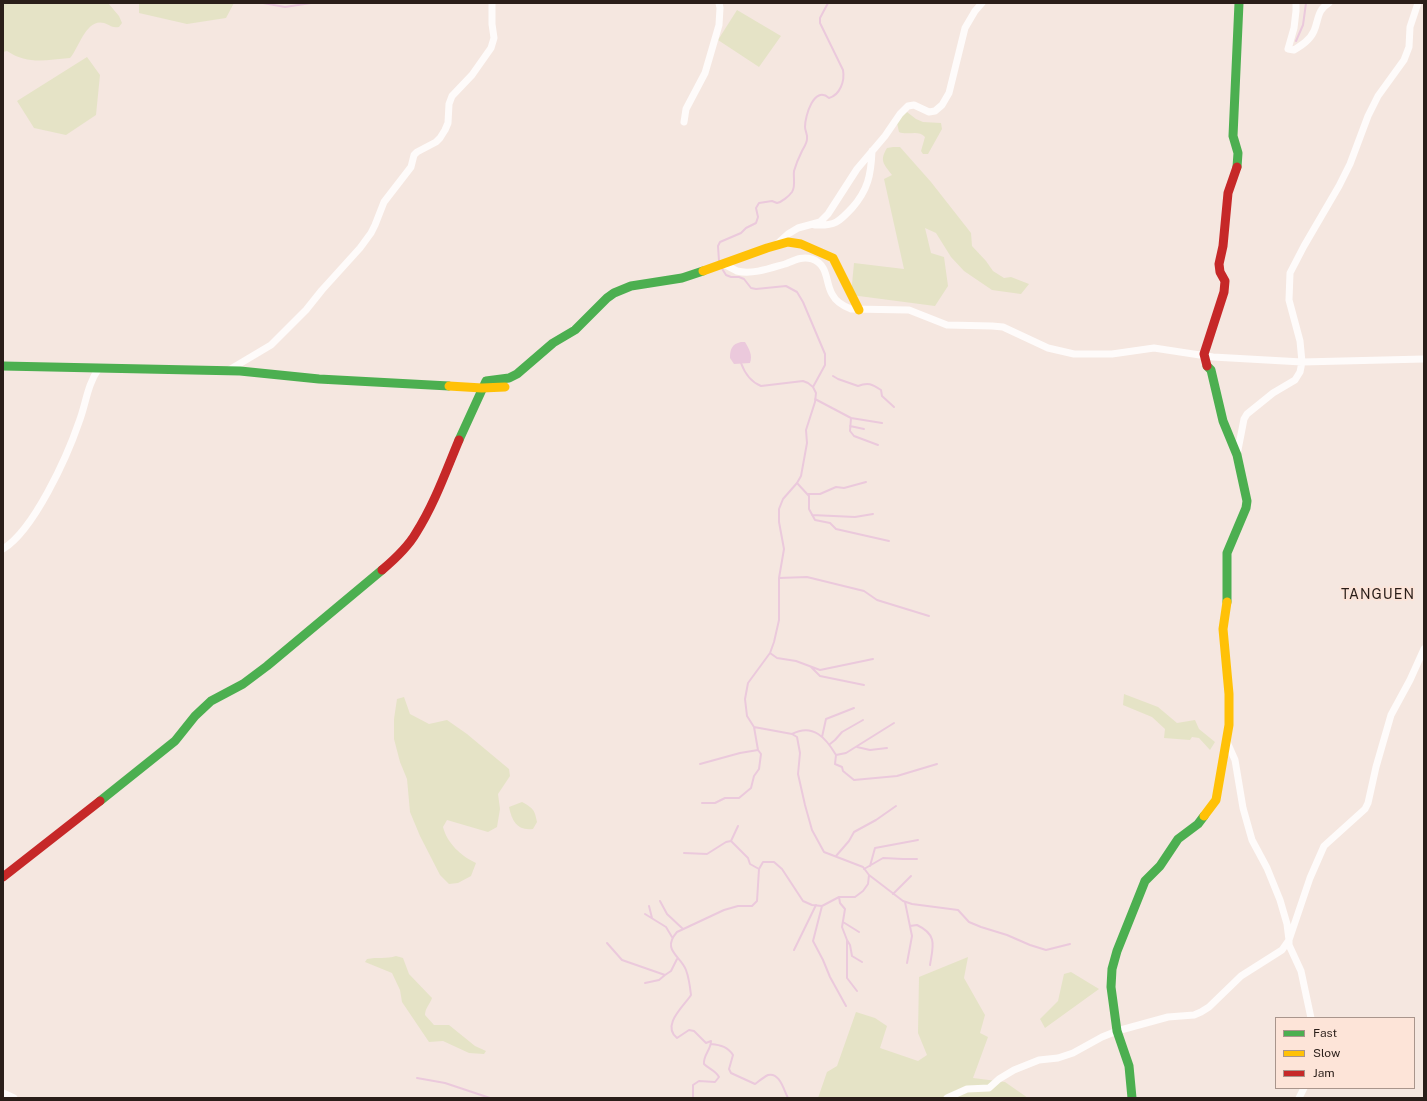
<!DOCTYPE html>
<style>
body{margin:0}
#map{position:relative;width:1427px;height:1101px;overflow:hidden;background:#f5e7e0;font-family:"Public Sans",sans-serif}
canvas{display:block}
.frame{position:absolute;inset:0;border:4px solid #2a1e19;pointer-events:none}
.legend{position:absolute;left:1275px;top:1017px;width:140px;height:72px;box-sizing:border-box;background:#fde4d8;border:1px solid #a9958c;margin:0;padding:5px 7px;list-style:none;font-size:12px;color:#2a1e19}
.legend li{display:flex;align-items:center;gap:8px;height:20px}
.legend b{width:20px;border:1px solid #a9958c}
</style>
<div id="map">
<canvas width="1427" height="1101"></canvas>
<div class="frame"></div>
<ul class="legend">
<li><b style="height:5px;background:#4caf50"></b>Fast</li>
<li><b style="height:5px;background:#ffc107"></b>Slow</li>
<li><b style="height:5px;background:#c62828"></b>Jam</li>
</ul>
</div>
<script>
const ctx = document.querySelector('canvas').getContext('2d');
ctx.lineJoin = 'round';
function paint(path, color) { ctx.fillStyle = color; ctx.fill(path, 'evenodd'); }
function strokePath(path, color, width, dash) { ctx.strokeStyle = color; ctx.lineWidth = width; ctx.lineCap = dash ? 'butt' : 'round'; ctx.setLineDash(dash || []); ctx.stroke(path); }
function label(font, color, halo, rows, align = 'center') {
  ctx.font = font + ' "Public Sans",sans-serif'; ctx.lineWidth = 3.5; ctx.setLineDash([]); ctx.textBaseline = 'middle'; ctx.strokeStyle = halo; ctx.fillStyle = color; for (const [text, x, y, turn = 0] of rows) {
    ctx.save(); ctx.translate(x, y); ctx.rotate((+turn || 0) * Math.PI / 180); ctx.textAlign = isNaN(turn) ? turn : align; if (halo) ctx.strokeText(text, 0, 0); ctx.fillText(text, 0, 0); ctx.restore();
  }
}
paint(new Path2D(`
 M3 3H108L119 16 122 23 119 27C110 28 111 25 104 23 86 18 79 48 70 58 46 60 28 65 7 51L3 52Z
 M139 3H234L226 18 187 24 139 13Z
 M737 10 781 36 759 67 718 40Z
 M87 57 100 75 96 115 66 135 34 128 17 101Z
 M907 112 916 119 923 122 941 123 942 129 928 154H923L921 151 925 137C918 129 908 136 899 132L897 123 898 119Z
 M893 147H900L931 182 971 233 972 246 986 261 993 271 1004 278 1011 277 1029 284 1021 294 992 290 964 271 951 257 936 233 925 228 931 253 944 257 948 286 935 306 851 295 854 263 904 269 884 179 892 175C884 164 879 161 887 148Z
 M1124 694 1158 707 1177 723 1195 720 1199 729 1215 742 1210 750 1199 738 1192 737 1190 740 1164 738 1165 729 1152 717 1123 705Z
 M404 697 410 714 429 724 447 720 467 734 509 769 510 776 498 794 500 809 497 827 488 832 447 820 443 827C447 843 461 856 476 863L471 876 458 883 449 884 440 875 420 836 410 812 407 779 400 762 394 739V719L397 699Z
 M522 802C533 808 535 810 537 822L533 829C518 831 512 822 509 807Z
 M396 956 403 958 409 974 432 998C430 1004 425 1008 425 1015L434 1025H449L475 1046 486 1051 484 1054 469 1053 443 1041 429 1042 402 1002 400 990 392 973 365 962 367 959C377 957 387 959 396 956Z
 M968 957 964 978 985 1015 980 1033 988 1037 973 1078 1005 1082 1028 1098H818L827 1072 837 1066 856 1012 875 1018 887 1026 880 1048 918 1061 927 1055 918 1033 919 977Z
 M1071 972 1099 989 1045 1028 1040 1019 1058 1001 1064 974Z`), '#e5e3c6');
paint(new Path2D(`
 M741 342H745C749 349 753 355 750 363L734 364 730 358C730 349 732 344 741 342Z`), '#ebc9dc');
strokePath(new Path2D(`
 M263 3 285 7 311 3
 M1296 41 1303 25 1306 3
 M719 261 718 246 720 242 741 233 746 228 756 223 758 217 756 208 759 203 772 201 777 203C782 202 789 196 792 192 796 186 793 178 794 171 796 164 799 157 802 151 804 147 807 143 807 139 808 135 805 131 805 127 805 116 814 85 829 98 840 95 845 81 843 70L820 23V18L828 3
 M721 267 726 275 731 277H739L744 279 751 288 756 289 786 286 797 292 803 302 825 354V365L813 387
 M833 376 838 379 858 386C868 382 872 384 881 390L882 396 894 407
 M815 399 851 418 850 431 854 436 878 445
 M851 418 882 423
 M850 426 864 429
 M797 483 809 496V509L815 520 830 523 836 529 889 541
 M807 494H820L836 487 844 488 866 482
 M812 515 855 517 873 514
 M779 578 807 577 864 591 877 600 929 616
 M770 653 777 658 796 661 820 670 873 659
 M811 667 820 676 864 685
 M792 734C813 723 826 738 836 755L846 753 894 723
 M822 737 826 719 854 708
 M830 744 835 740 842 732 863 720
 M857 747 870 750 887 748
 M836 755 835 764 842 767 843 771 854 780 897 776 937 764
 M700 764 740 753 758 750 754 727
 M702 803H715L725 798H739L751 788 754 776 759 769 761 754 758 750
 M731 841 738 826
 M684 853 707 854 726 842 731 841 748 858 750 864 759 869
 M836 856 849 841 854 832 876 820 896 806
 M870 866 875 848 918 840
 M864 869 883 858 903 859H917
 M869 875 903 901 912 904 958 910 969 922 981 927 1007 935 1030 945 1046 950 1070 944
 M893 894 911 876
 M839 897 840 903 845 909 842 927 847 940V978L857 991
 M660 901 667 914 683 929
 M905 902 912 936 907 963
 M649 906 652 918
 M822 906 813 941 823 960 830 977 846 1006
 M645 914 666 927 672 937
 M843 922 859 932
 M910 926 917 925C938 935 933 946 930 965
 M847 940 850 945 852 956 862 962
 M607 943 622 960 665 975 671 971 677 959
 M794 950 816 905
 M645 983 659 980 665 975
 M711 1044C721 1045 728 1047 733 1055L729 1069 731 1073 755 1084C759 1081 764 1077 768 1075 780 1072 784 1091 788 1098
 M417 1078 445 1083 490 1098
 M693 1098V1085L699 1081 715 1082 719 1077C716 1071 709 1069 704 1064 703 1055 711 1050 711 1041L706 1043 694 1031 689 1030 677 1038C661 1025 684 1006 691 995 690 986 689 978 686 970 681 956 661 950 677 932L724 910 738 906H752L757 901 759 869 763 862H774L782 869 803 901 812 905 822 906 839 897H855L863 891 868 884 869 875 863 867 824 852 812 830 805 805 798 774 800 753 797 737 792 734 754 727 747 716 745 699 748 683 770 653 774 642 779 620V578L784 549 779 522V509L783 499 797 483 801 476 807 443 806 430 815 402 816 393 813 387 808 383 803 381 761 386C751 382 745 374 741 363`), '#ebc9dc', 2);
strokePath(new Path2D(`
 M1296 3V11L1294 28 1288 49 1294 50C1302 45 1310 40 1314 31 1319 19 1317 10 1329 3
 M684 122 686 109 705 73 719 25 720 8 719 3
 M815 225C835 226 839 222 852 208 868 190 871 175 872 151
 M778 243 788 234 798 228 820 222 828 214 857 169 885 136 900 114 908 106 914 105 929 112 935 111 942 105 949 93 965 28 975 11 982 3
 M723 264C728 266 733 269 737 271 752 275 771 268 785 264 795 260 802 256 812 259 829 265 825 282 832 294 836 302 843 306 851 309L909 310 947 325 992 326 1003 327 1048 348 1074 354H1112L1154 348 1213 357 1302 362 1424 359
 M229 370 271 345 306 310 322 290 360 248 371 233 375 225 384 202 411 167 414 155 417 152 436 142 440 138 445 130 448 123 449 104 452 96 472 75 491 48 494 38 492 24V3
 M1237 455 1244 419 1247 414 1273 393 1295 380 1300 372 1302 362 1300 341 1289 300 1290 273 1304 246 1339 186 1350 164 1368 116 1378 96 1404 60 1409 47 1410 27 1418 3
 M3 549C34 530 67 457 79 422 86 404 87 385 99 368
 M1311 1018 1301 971 1289 945V940L1310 878 1324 846 1365 809 1368 803 1376 767 1391 715 1410 680 1424 649
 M3 1093 14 1098
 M947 1098 967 1089 989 1088 999 1079 1014 1070 1039 1060 1058 1058 1073 1053 1102 1037 1117 1031 1168 1017 1194 1015 1201 1012 1209 1007 1241 976 1282 950 1289 940 1287 924 1280 900 1267 868 1252 840 1243 808 1235 760 1227 742
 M1299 1098 1304 1088`), '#fefbfa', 7);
strokePath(new Path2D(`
 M1237 167 1238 153 1233 136 1239 3
 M3 366 240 371 319 379 449 386
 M1207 366 1211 370 1223 421 1237 455 1247 501 1246 508 1227 553V602
 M459 440 486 381 509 378 517 374 553 343 575 330 607 298 614 293 631 286 682 278 703 271
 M100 801 175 741 195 716 211 701 243 684 267 666 382 570
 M1132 1098 1129 1066 1117 1031 1111 987 1112 969 1117 951 1145 881 1160 866 1178 839 1198 824 1204 816`), '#4caf50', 9);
strokePath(new Path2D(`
 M703 271 767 248 788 242 801 244 833 258 859 310
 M449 386 482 388 505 387
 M1204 816 1216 800 1229 725V694L1223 629 1227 602`), '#ffc107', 9);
strokePath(new Path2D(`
 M1207 366 1204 354 1224 292 1225 281 1220 272 1219 264 1223 246 1228 193 1237 167
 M382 570C395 559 408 547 416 533 434 505 446 471 459 440
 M3 877 100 801`), '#c62828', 9);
ctx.letterSpacing = '1px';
label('14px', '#2a1e19', '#fde4d8', [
 ["TANGUEN",1378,595]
]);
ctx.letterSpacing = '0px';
</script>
